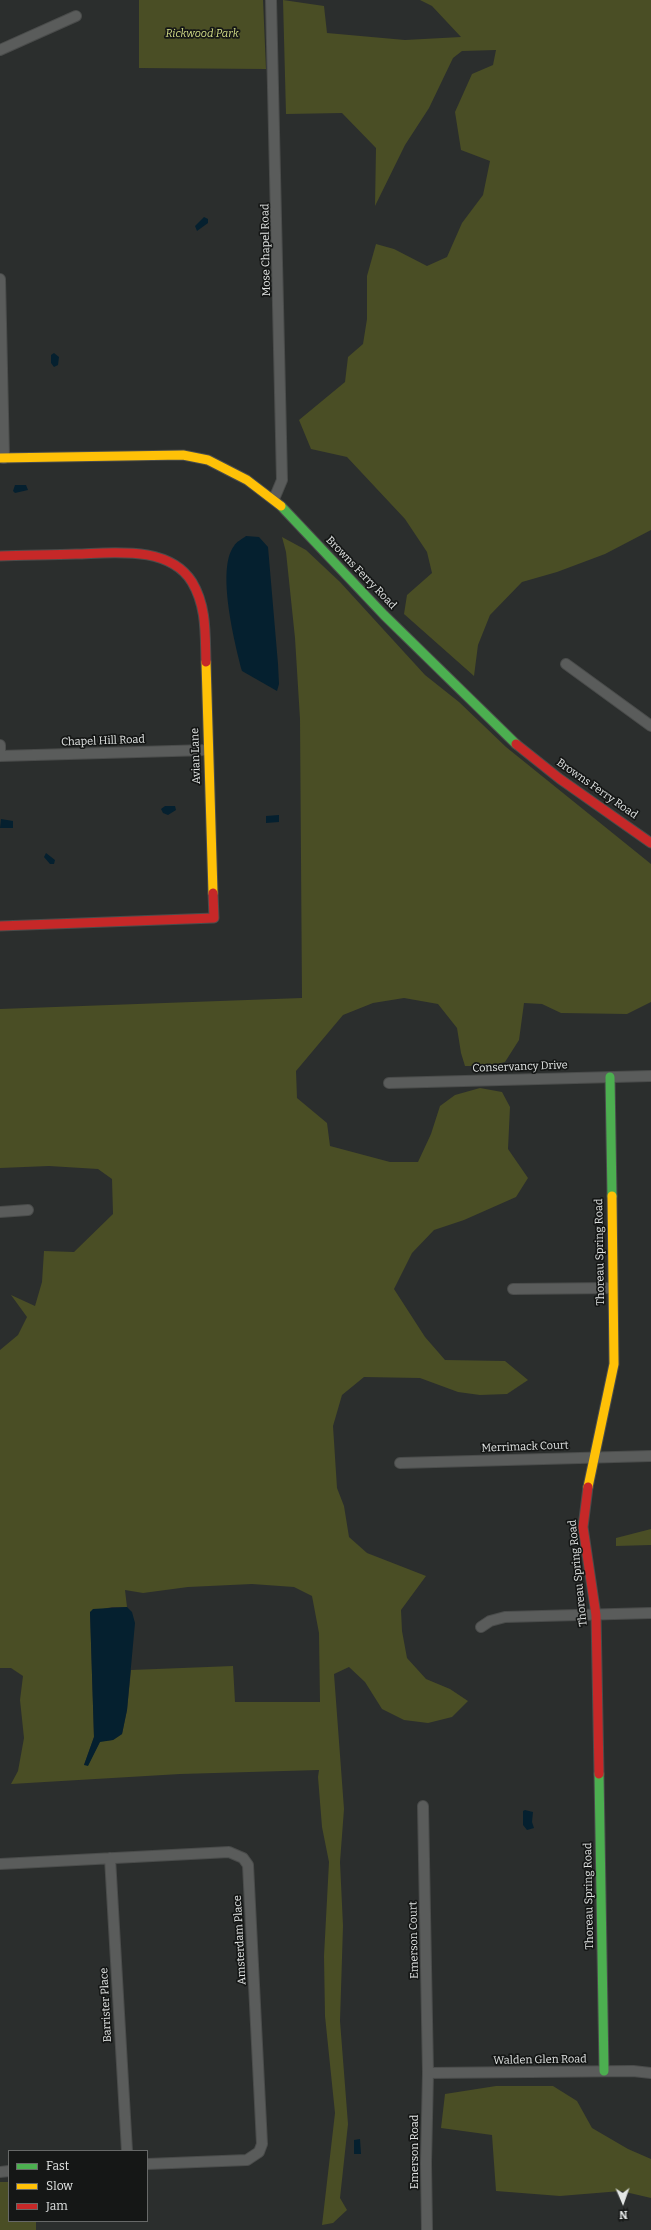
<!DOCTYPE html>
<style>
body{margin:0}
#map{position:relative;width:651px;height:2230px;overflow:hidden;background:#2b2e2d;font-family:Bitter,serif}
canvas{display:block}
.legend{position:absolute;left:8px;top:2150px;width:140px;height:72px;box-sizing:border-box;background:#151716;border:1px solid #676968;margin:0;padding:5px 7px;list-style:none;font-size:12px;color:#e2e5e4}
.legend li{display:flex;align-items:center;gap:8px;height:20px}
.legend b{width:20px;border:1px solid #676968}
.north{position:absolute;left:603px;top:2182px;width:40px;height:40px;-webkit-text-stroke:3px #151716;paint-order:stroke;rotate:178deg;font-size:11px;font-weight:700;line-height:16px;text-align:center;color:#e2e5e4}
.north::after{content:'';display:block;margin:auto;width:14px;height:18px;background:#e2e5e4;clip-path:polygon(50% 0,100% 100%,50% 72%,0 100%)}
</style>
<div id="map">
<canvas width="651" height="2230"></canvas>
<ul class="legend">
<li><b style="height:5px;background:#4caf50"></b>Fast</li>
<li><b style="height:5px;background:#ffc107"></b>Slow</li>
<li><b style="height:5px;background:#c62828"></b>Jam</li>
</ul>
<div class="north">N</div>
</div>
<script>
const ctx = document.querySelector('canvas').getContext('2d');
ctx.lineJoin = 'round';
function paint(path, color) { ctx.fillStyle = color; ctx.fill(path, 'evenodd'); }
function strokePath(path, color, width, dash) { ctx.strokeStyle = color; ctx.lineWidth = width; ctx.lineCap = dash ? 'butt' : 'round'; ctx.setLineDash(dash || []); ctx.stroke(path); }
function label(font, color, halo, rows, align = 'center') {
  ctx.font = font + ' Bitter,serif'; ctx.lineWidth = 3.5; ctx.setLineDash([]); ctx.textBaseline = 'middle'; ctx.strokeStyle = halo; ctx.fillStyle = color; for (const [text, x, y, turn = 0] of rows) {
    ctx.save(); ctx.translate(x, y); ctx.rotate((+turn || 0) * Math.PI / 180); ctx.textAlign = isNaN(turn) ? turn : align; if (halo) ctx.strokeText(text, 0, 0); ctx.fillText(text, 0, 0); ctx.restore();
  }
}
paint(new Path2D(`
 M139 0H263L266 69 139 68Z
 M283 0 324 6 327 33 405 40 461 37 432 6 420 0H651V530L605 554 557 572 522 582 490 615 478 645 474 676 404 614 407 595 432 573 427 552 405 519 347 457 311 449 299 420 345 382 348 357 363 344 367 319V276L376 244 394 249 427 266 447 257 462 223 483 195 490 161 461 150 455 112 472 74 493 65 496 50 462 51 453 58 429 108 405 145 375 206 376 148 342 113 286 114Z
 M282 537 306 550 340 582 425 675 459 702 506 747 651 864V1002L627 1014 561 1013 542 1004 524 1003 519 1040 505 1062 489 1066H465L461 1053 457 1028 438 1004 404 998 373 1003 343 1015 296 1071 297 1098 327 1123 330 1146 390 1162H418L431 1134 440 1106 455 1095 480 1088 502 1092 510 1107 508 1149 528 1178 516 1197 464 1220 434 1230 412 1253 394 1289 425 1337 445 1360 505 1361 528 1380 507 1394 480 1395 458 1392 420 1378 364 1377 342 1395 333 1426 337 1488 344 1506 349 1537 367 1553 426 1576 401 1610 402 1631 407 1658 426 1679 450 1689 468 1701 452 1717 428 1723 404 1720 382 1709 365 1682 349 1667 334 1674 344 1809 340 1862 343 1926 340 2021 348 2124 340 2198 347 2210 333 2223 322 2225 335 2113 325 2016 324 1956 329 1862 322 1827 318 1777 319 1770 180 1774 11 1784 18 1771 24 1738 20 1700 23 1676 11 1668H0V1350L18 1335 27 1317 11 1295 35 1306 42 1282 44 1251 74 1252 113 1214 112 1179 98 1169 49 1166 0 1168V1009L302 998 300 719 295 638 286 552ZM252 1584 294 1587 312 1596 319 1633 320 1702H235L233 1666 131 1670 127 1710 122 1734 113 1740 100 1741 88 1765H84L94 1737 90 1612 112 1607H127L125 1590 143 1593 188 1587Z
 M651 1529V1545L616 1546V1538Z
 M496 2086H553L577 2101 592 2128 628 2149 651 2159V2198L621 2191 560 2196 496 2191 492 2135 441 2128 445 2094Z
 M0 2182H9V2221H36V2230H0Z`), '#4a4e25');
paint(new Path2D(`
 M204 217 208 219V223L197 231 195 226Z
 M54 353 59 357 58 365 54 367 51 363V355Z
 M15 485H26L28 490 15 493 13 491Z
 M246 536 259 537 268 547 278 664 279 684 277 691 242 671C235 644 216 569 234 546 236 542 242 539 246 536Z
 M165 806H175L176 810 168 815 163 813 161 809Z
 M279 815V822L266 823V816Z
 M1 819 13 821V828H0Z
 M46 853 55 860 54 864H50L44 857Z
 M127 1607 132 1612 135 1623 127 1710 122 1734 113 1740 100 1742 88 1766 84 1765 94 1737 90 1612 93 1609Z
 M525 1810 533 1812 532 1822 534 1828 527 1830 523 1825V1811Z
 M360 2139 361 2154H354V2140Z`), '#05202f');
const street = new Path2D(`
 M271 0 282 480 274 499
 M0 50 76 16
 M0 279 4 458
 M566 664 651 726
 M0 745V756
 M0 756 207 750
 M389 1083 651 1076
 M0 1212 28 1210
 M513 1289 612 1288
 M400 1463 651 1456
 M481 1627 490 1621 505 1617 651 1613
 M423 1806 428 2073 426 2163 427 2230
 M110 1858 127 2151
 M0 1864 229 1852 243 1858 248 1865 262 2144 259 2152 247 2160 147 2164
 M428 2073 633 2071 651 2073
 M0 2172 9 2171`);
const fast = new Path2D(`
 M281 506 384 615 516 744
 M610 1077 612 1196
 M599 1774 604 2071`);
const slow = new Path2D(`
 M0 458 183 455 208 460 247 480 281 506
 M206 662 213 893
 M588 1487 614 1364 612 1196`);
const jam = new Path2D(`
 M0 556C25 555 51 555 76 554 113 553 169 545 192 582 207 607 205 635 206 662
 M516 744 560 779 651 843
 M0 926 214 918 213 893
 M588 1487 583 1527 596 1615 599 1774`);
strokePath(street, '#4a4c4b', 12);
strokePath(fast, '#4a4c4b', 11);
strokePath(slow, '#4a4c4b', 11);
strokePath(jam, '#4a4c4b', 11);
strokePath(street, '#5a5c5b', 10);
strokePath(fast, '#4caf50', 9);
strokePath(slow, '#ffc107', 9);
strokePath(jam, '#c62828', 9);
label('italic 11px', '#d2dc87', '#151716', [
 ["Rickwood Park",202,34]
]);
label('11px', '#e2e5e4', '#151716', [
 ["Mose Chapel Road",266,250,-91],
 ["Browns Ferry Road",361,573,46],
 ["Chapel Hill Road",103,741,-2],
 ["Avian Lane",196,756,-92],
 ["Browns Ferry Road",597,789,35],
 ["Conservancy Drive",520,1067,-2],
 ["Thoreau Spring Road",600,1252,-91],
 ["Merrimack Court",525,1447,-2],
 ["Thoreau Spring Road",578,1573,-96],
 ["Thoreau Spring Road",589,1896,-91],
 ["Amsterdam Place",240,1940,-93],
 ["Emerson Court",414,1940,-91],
 ["Barrister Place",106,2005,-93],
 ["Walden Glen Road",540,2060,-1],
 ["Emerson Road",415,2152,-90]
]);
</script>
